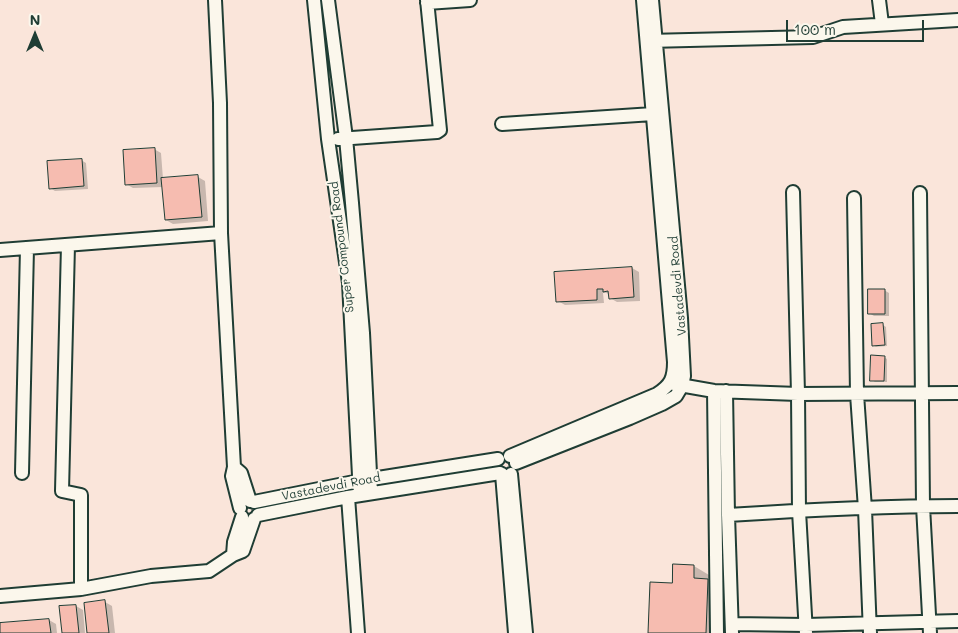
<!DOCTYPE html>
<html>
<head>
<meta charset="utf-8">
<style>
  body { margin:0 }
  #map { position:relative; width:958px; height:633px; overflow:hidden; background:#fae5da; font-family:Mali,sans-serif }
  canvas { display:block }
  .north { position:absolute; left:10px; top:10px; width:50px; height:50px; -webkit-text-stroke:4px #fbf7ec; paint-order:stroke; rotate:0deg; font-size:14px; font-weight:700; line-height:20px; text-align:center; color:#1f3d34 }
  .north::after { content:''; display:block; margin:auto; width:18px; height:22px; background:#1f3d34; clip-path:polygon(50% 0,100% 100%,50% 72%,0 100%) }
  .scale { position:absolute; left:786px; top:20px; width:138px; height:22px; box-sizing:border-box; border:2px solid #1f3d34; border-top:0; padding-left:6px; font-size:15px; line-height:18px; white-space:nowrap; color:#1f3d34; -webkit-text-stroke:4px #fbf7ec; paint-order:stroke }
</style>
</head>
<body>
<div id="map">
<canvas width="958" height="633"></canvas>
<div class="north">N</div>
<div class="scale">100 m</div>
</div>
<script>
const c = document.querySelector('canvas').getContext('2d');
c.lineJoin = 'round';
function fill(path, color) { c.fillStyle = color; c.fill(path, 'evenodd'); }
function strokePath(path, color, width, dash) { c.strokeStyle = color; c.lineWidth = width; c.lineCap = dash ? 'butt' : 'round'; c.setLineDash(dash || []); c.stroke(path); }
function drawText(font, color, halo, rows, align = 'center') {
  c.font = font + ' Mali,sans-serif'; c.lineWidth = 4; c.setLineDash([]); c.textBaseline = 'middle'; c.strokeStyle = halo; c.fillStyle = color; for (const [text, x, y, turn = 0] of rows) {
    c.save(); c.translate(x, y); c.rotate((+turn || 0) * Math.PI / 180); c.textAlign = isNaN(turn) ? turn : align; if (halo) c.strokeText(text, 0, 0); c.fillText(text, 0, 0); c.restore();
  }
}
fill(new Path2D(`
  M154,149L161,153L163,179L198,177L205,181L208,221L173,224L166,220L163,187L133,188L126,184Z
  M81,160L86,163L88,189L55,191L50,188Z
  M632,268L639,272L640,301L617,302L610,298V294L606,293H603L604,303L565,305L558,301Z
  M884,290L889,293V316H874L869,313Z
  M883,325L886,327L887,346L876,347L873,345Z
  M884,357L887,359V382H875L872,380Z
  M694,566L709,575V581L723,589L721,633H649L673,584Z
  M105,602L112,606L115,633H89Z
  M76,606L83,610L85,633H63Z
  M49,620L56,624L57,633H0V625Z`), '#0003');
const building = new Path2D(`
  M155,148L157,183L125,185L123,150Z
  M82,159L84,186L49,189L47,161Z
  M198,175L202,217L165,220L161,178Z
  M632,267L634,297L609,299L608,291L603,292V289H597V300L556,302L554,272Z
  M868,289H885V314H868Z
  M883,323L885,345L872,346L871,324Z
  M871,355L885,356L884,381H870Z
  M673,564L694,565V578L708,579L706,633H648L650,582L672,583Z
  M105,600L109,633H87L84,603Z
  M76,605L79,633H62L59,606Z
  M49,619L51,633H0V623Z`);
fill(building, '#f6bcb0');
strokePath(building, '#1f3d34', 1);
const minor = new Path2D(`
  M215,0L220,103L221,233L234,467L232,476L240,508
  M314,0L328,139L349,283L360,495
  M328,0L346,138L352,203L363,333L371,493
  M879,0L882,24
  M427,3L470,0
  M648,41L813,37L843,27L958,20
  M502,124L653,114
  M338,139L437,132L440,130L427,0
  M793,192L798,394L799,511L806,633
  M920,193L923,506L930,633
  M854,198L857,394L865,509L870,633
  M68,245L62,491L81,495V589
  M0,250L221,233
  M674,384L714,391L798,394L958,393
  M714,391L717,633
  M726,391L728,515L732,633
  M510,456L657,394C671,385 674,378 674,362L643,0
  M516,463L630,418L662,404L676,396L682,386L684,376L681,318L652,0
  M234,467L241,473L250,501
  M22,473L27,248
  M502,474L515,633
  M511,474L526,633
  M348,497L358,633
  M254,502L359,481L498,459
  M258,515L348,497L500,473
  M728,515C805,510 881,506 958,506
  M233,555L234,542L242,517
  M0,596L81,589L151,576L209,571L233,555L243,551L254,519
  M732,624L806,625L958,621`);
strokePath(minor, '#1f3d34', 16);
strokePath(minor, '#fbf7ec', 12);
drawText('12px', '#1f3d34', '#fbf7ec', [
  ["Super Compound Road",342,247,-97],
  ["Vastadevdi Road",678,286,-95],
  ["Vastadevdi Road",331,487,-11]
]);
</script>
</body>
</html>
